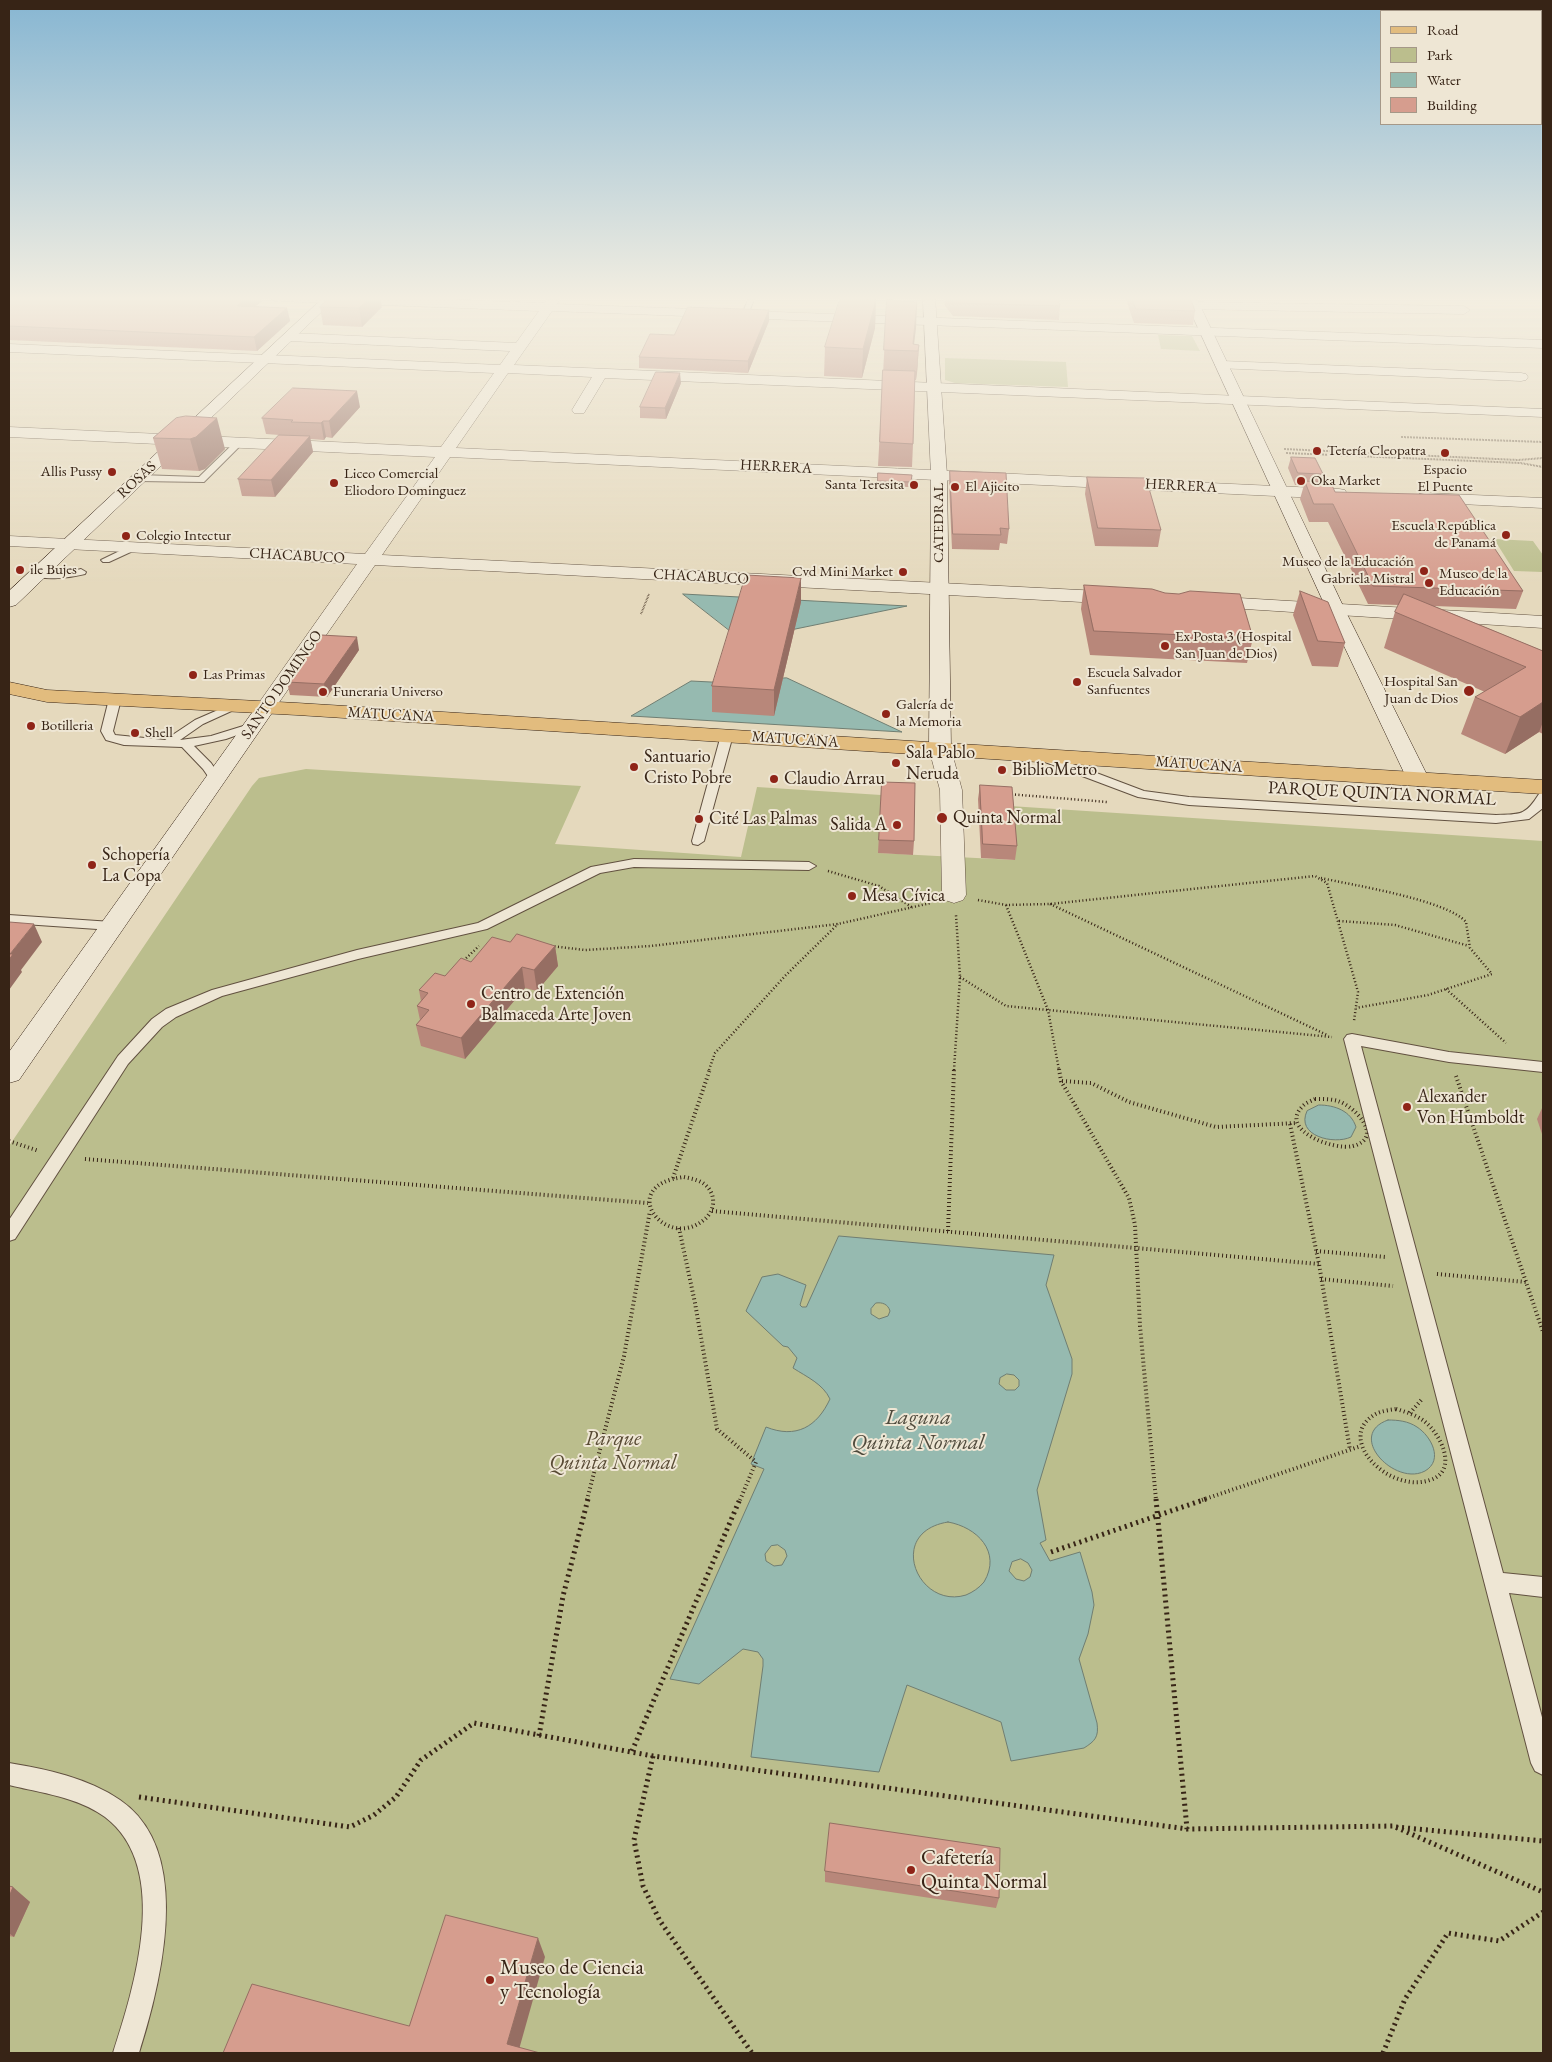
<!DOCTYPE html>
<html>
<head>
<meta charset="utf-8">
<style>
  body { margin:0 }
  #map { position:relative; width:1552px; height:2062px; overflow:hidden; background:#e5d9bd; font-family:"EB Garamond",serif }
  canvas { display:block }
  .frame { position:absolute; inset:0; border:10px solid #372416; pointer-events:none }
  .legend { position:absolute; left:1380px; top:10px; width:162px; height:115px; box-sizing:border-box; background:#eee6d4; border:1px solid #a59888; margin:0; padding:6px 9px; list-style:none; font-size:15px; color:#372416 }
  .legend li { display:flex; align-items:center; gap:10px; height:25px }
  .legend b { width:25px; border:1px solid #a59888 }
</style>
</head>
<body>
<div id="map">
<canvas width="1552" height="2062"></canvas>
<div class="frame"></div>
<ul class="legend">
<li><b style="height:6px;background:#e2bc7e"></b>Road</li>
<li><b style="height:14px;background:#bbbe8d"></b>Park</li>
<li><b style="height:14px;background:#96bab0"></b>Water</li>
<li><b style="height:14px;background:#d69d8e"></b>Building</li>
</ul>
</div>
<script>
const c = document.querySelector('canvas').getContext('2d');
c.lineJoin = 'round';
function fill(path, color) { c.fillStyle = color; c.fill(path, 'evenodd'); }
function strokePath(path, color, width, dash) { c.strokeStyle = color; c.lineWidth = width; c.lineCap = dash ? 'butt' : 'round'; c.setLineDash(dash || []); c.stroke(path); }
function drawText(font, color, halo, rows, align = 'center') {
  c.font = font + ' "EB Garamond",serif'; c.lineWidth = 4; c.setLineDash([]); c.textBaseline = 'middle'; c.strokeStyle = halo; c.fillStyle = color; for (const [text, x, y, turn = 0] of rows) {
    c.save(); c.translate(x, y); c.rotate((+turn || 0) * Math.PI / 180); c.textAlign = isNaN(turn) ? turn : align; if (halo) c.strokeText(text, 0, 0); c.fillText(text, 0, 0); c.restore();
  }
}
fill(new Path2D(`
  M1158,335L1192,336L1200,351L1161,349Z
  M945,358L1066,362L1068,387L955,383L945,380Z
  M1494,539L1533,541L1543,555V572L1514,571Z
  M306,769L581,786L555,844L741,857L757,787L881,795L879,853L1015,860L1010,806L1543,841V2053H9V1146L252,786L259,778Z`), '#bbbe8d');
const water = new Path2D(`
  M683,594L907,606L776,633L729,630Z
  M787,678L902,732L631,716L691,681L711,682Z
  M1319,1105C1335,1105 1351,1111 1356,1127L1351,1137C1334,1145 1295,1136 1307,1111Z
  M839,1236L1054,1255L1046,1285L1072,1359V1374L1037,1490L1046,1540L1040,1543L1050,1561L1080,1552L1092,1592L1094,1605L1088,1634L1079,1659L1097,1723C1099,1737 1095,1741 1084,1748L1011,1761L1001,1722L907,1685L879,1772L751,1757L763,1666V1659L758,1652L743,1649L699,1684L670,1679L764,1469L751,1464L766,1427C796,1439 817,1427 830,1399C823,1384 807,1377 793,1368L797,1358L788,1347L783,1346L746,1311L762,1277L778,1274L806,1285L800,1305L802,1307H806ZM876,1303C882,1302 888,1304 890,1311L888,1316L879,1319L871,1314V1309ZM1007,1374L1014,1375L1019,1380V1386L1015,1390H1006L999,1384L1000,1378ZM948,1522C977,1527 1002,1552 984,1582C979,1588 973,1592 966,1595C918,1610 885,1532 948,1522ZM778,1545L785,1550L787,1556L782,1565L774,1566L766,1561L765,1554L771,1546ZM1021,1559L1028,1563L1032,1570L1030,1577L1024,1581L1016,1579L1009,1571L1012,1562Z
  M1388,1420C1398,1420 1408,1421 1417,1427C1431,1436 1444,1460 1425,1471C1395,1487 1345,1435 1388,1420Z`);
fill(water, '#96bab0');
strokePath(water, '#707e72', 1);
const lane = new Path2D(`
  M749,297H755L747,317H741Z
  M237,440L244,442L204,482L139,481L135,478L139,475L199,477Z
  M132,545L137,548L135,550L109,562H103L101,560Z
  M81,569L86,572L85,574C73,577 42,582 33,574L38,571L69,572Z
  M115,696L121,699L113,731L115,735L165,740L195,720L234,703L238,704L240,706L238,708L203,724L180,740L211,736L253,723L259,726L257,728L226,739L194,746L211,763L222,779L216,783L212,782L203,769L182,747L124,745L106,740L101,731L109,699Z
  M727,731L733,735L704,841L698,845L693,844L692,841L721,735Z
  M1041,752L1144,791L1189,797L1496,815C1521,814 1525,816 1539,794L1543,793V808L1529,819L1496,823L1189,805L1138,797L1037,759L1035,756Z
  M634,859L809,862L816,866L809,870L634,867L600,873L487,929L358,959L222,996L176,1017L162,1027L128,1064L15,1239L9,1241V1220L118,1056L152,1019L166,1009L212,990L357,950L478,923L591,867Z
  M9,915L112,922L117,923L119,926L117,929L112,930L9,923Z
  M1352,1034L1449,1052L1543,1062V1072L1449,1062L1361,1046L1503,1573L1543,1577V1597L1509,1593L1543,1721V1775L1535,1771L1531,1763L1344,1039L1347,1035Z
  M9,1763C46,1769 88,1778 120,1800C195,1851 161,1983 139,2053H113C134,1988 172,1868 105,1817C78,1797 41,1793 9,1785Z`);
const street = new Path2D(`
  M269,297H376L544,303L549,297H561L557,304L1543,340V348L552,311L514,365L1543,409V417L605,378L584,413H574L572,410L592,377L508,373L456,448L1339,489L1345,490L1347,494L1345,498L1339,499L450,457L382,555L1120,592L1127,594L1129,598L1127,602L1120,604L375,565L273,711L266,713L259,711L256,707L357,564L9,546V536L365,554L435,457L9,437V427L441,447L494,373L9,352V344L500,365L510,351L289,341L282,337L289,333L516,343L539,311L275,301Z
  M1194,302L1464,306L1470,310L1464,314L1189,309L1188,306L1189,303Z
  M1222,361L1521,373L1526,374L1528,377L1526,380L1521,381L1217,368L1215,365Z
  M1425,493L1543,498V508L1419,502L1417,498L1419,494Z
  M1205,596L1543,616V628L1198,606L1196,602L1198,598Z
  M940,742L948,744L951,749L962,790L966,895L963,900L954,903L945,900L942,895L940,790L929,749L932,744Z`);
const secondary = new Path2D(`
  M324,297H337L16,605L9,607V591Z
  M923,297H935L947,475L951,749L948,754L940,756L932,754L929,749L931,475Z
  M1184,297H1196L1345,610L1429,779L1426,784L1418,786L1410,784L1407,779L1327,610Z
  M266,701L273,703L276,707L19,1080L9,1083V1052L259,703Z`);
const primary = new Path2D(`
  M9,682L47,690L297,703L1543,780V794L297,715L47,702L9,694Z`);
strokePath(lane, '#625140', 2);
strokePath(street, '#625140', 1);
strokePath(secondary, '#372416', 1);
strokePath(primary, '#372416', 1);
strokePath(new Path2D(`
  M1401,437L1543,442
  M1284,449L1518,460L1543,458
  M1286,453L1520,463L1543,467
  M641,614L649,594`), '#372416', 2, [0.5, 1]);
strokePath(new Path2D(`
  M1008,794L1107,802
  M828,871L879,886L913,908
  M1321,878C1352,885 1447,900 1466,922L1470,948L1492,974L1428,995L1356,1008
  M978,900L1006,905L1050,904L1315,876L1327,883L1358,992L1354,1021
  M1050,904L1327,1035
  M1006,905L1048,1010L1059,1070
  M1339,921L1395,925L1469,946
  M551,946L585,950L651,946L838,924L931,903
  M461,963L479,946
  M960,977L1006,1006L1332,1037
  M1446,989L1506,1043
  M709,1070L715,1053L785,976L838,924
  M954,1070L960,977L956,915`), '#372416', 2.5, [1, 2.5]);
strokePath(new Path2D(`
  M1059,1069L1061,1081L1129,1198L1135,1225L1140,1326L1156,1500
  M1456,1076L1543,1332
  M1062,1081L1091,1083L1129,1102L1216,1127L1297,1123
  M1315,1099C1323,1099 1331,1099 1338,1101C1356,1107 1384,1138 1353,1146C1334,1151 1279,1130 1302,1107C1305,1103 1311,1101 1315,1099Z
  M1290,1124L1319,1264L1350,1450
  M9,1141L39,1151
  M85,1159L648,1203
  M684,1177C689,1178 694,1179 699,1181C715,1188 718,1207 705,1219C666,1253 614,1185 684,1177Z
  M673,1178L710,1069
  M712,1211L1319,1264
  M679,1228L695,1303L717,1429L756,1462L740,1500
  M948,1231L954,1069
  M1316,1251L1386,1257
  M1437,1274L1526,1282
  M1321,1279L1393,1286
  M1396,1409C1406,1412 1416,1415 1424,1421C1441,1434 1459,1471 1430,1480C1389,1494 1335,1439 1374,1415C1380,1411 1389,1410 1396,1409Z
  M1410,1413L1423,1398
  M587,1500L624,1356L650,1211
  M1202,1500L1361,1446`), '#372416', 4, [1, 3]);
strokePath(new Path2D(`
  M1156,1499L1187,1829
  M1051,1552L1206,1499
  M539,1736L563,1596L588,1499
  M632,1751L740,1499
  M653,1756L634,1840L643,1886L660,1921L752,2053
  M139,1797L350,1827L374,1815L396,1797L421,1760L474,1723L653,1756L1187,1829L1393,1826L1543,1892
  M1396,1827L1543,1841
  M1383,2053L1405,1999L1448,1933L1499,1941L1543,1912`), '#372416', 5, [2, 4]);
fill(lane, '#eee6d4');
fill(street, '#eee6d4');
fill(secondary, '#eee6d4');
fill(primary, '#e2bc7e');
fill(new Path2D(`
  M9,297H261L262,301L255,306L287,308L290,321L257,351L9,340Z
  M944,297H1058L1060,306L1059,320L953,316L945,306Z
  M1125,297H1190L1195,311L1193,325L1134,323Z
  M1404,297H1435L1434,299Z
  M876,300L875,328L862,378L824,376L825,347Z
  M887,300L917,302L914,344L919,345L917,373L916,380H915L913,444L912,467L878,466Z
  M320,307H382L362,327L323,325Z
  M769,310V321L748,373L639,368V357L674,335Z
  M681,383L666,419L640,418V407Z
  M360,407L332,438L326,437L324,440L310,439L313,452L275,497L242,496L238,479L279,435L266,434L262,418Z
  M176,418L225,449L205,469L199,471L162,469L153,438Z
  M1291,457L1323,474L1321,482L1335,492L1523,591L1516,609L1434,606L1543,651V734L1539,732L1505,754L1461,734L1475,697L1485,692L1384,648L1395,612L1399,605L1368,604L1328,522H1309L1300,499L1304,485H1295L1288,468Z
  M950,471L1009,529L1007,544L1000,543L999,550L952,549L949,485Z
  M878,473L912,475L911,487H877Z
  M1087,477L1161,530L1158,547L1095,546L1085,494Z
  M1084,585L1253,638L1247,663L1090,655L1081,609Z
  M1300,591L1345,643L1338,667L1312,666L1293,615Z
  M801,602L774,716L712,712V686Z
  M359,650L327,697L290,695L287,682Z
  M882,782L914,841L913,855L878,853Z
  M980,785L1017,846L1015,860L981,858L978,799Z
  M510,942L555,946L558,966L537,991L525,988L465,1059L421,1046L416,1025L420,1020L417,1006L421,1001L419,990L471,962Z
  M1543,1106V1137L1537,1119Z
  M825,1871L999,1898L996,1908L825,1882Z
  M9,1886L30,1902L14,1937L9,1936Z`), '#b8877a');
fill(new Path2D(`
  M247,297H261L262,301L240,319L237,306Z
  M371,297H380L382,307L362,327L359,308Z
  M876,300L875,328L862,378L863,349Z
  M917,302L916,329L913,351H912Z
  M287,308L290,321L257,351L254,337Z
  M769,310V321L748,373V361Z
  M919,345L917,373L916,380L918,351Z
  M680,373L681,383L666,419L665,408Z
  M357,391L360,407L332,438L329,421Z
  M217,418L225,449L205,469L199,471L190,439Z
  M323,421L326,437L324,440L321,423Z
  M310,436L313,452L275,497L271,480Z
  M801,578V602L774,716V690Z
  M357,637L359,650L327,697L324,684Z
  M1543,702V722L1539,732L1505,754L1520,717Z
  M34,924L42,942L21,970L22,972L9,990V960L10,954Z
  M555,946L558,966L537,991L534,970Z
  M522,967L525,988L465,1059L461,1038Z
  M13,1887L30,1902L14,1937L9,1933V1897Z
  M538,1938L545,1957L518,2053L507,2044Z`), '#966e63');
const building = new Path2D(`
  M9,297H247L237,306L287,308L254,337L9,326Z
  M330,297H371L359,308L320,307Z
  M949,297H1058L1060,306L954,303Z
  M1132,297H1190L1195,311L1136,309Z
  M840,299L876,300L863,349L825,347Z
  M887,300L917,302L913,344L919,345L918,351L884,350Z
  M688,307L769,310L748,361L639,357L650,334L674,335Z
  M883,370L915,371L913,444L880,442Z
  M656,372L680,373L665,408L640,407Z
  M293,388L357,391L329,421H323L321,423L291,422L293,420L262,418Z
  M186,416L217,418L196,437L190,439L153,438L176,418Z
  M279,435L310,436L271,480L238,479Z
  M1291,457L1315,458L1323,474L1298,473Z
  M950,471L1006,473L1009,529L1000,528L1001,535L953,534Z
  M878,473L912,475L911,482L878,481Z
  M1087,477L1146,478L1161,530L1098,528Z
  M1305,481L1331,483L1335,492L1459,495L1523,591L1373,586L1333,504H1314Z
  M746,575L801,578L774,690L712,686Z
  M1084,585L1152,589L1165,593L1179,594L1190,591L1240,594L1253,638L1094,631Z
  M1300,591L1328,602L1345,643L1318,641Z
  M1404,594L1543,651V702L1520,717L1475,697L1526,667L1395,612Z
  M321,635L357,637L324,684L287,682Z
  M882,782L915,783L914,841L879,840Z
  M980,785L1012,787L1017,846L983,844Z
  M9,922L34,924L10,954H13L9,960Z
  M517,934L555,946L534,970L522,967L461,1038L416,1025L429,1010L417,1006L428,993L419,990L435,973L445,976L461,958L471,962L492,937L510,942Z
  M830,1823L1000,1848L999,1898L825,1871Z
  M9,1886L13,1887L9,1897Z
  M446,1915L538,1938L507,2044L540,2053H223L252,1984L409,2026Z`);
fill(building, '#d69d8e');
strokePath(building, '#966e63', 1);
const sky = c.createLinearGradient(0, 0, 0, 586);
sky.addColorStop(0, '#87b6d2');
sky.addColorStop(0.51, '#f3eee1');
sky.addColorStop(1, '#f3eee100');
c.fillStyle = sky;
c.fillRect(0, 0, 1552, 586);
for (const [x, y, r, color] of [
  [1317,451,5,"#8f2418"],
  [1445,453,5,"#8f2418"],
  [112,472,5,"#8f2418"],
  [1301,481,5,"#8f2418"],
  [334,483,5,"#8f2418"],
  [914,485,5,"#8f2418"],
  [955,487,5,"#8f2418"],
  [1506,535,5,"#8f2418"],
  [126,536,5,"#8f2418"],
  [20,570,5,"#8f2418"],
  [1424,571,5,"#8f2418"],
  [903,572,5,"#8f2418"],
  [1429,583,5,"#8f2418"],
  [1165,646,5,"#8f2418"],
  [193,675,5,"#8f2418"],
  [1077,682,5,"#8f2418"],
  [1469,691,6,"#8f2418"],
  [323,692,5,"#8f2418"],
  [886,714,5,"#8f2418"],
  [31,726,5,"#8f2418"],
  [135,733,5,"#8f2418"],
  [896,763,5,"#8f2418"],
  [634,767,5,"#8f2418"],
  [1002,770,5,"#8f2418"],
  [774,779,5,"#8f2418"],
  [942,818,6,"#8f2418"],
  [699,819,5,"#8f2418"],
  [897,825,5,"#8f2418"],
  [92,865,5,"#8f2418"],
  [852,896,5,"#8f2418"],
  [471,1004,5,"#8f2418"],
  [1407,1107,5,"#8f2418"],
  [911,1870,5,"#8f2418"],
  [490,1980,5,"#8f2418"]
]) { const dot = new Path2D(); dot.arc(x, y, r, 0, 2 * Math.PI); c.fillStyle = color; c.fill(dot); strokePath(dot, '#eee6d4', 2); }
drawText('15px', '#372416', '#eee6d4', [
  ["Tetería Cleopatra",1327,451],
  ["Espacio",1445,470,"center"],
  ["El Puente",1445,487,"center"],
  ["Allis Pussy",102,472,"right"],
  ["Liceo Comercial",344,474],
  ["Eliodoro Dominguez",344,491],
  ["Oka Market",1311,481],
  ["Santa Teresita",904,485,"right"],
  ["El Ajicito",965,487],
  ["Escuela República",1496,526,"right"],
  ["de Panamá",1496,543,"right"],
  ["Colegio Intectur",136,536],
  ["Museo de la Educación",1414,562,"right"],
  ["Gabriela Mistral",1414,579,"right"],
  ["ile Bujes",30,570],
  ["Cvd Mini Market",893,572,"right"],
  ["Museo de la",1439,574],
  ["Educación",1439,591],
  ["Ex Posta 3 (Hospital",1175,637],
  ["San Juan de Dios)",1175,654],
  ["Escuela Salvador",1087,673],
  ["Sanfuentes",1087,690],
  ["Las Primas",203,675],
  ["Hospital San",1458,682,"right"],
  ["Juan de Dios",1458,699,"right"],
  ["Funeraria Universo",333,692],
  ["Galería de",896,705],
  ["la Memoria",896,722],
  ["Botilleria",41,726],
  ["Shell",145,733]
], 'left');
drawText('15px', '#372416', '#eee6d4', [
  ["HERRERA",776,467,3],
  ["ROSAS",137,480,-43],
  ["HERRERA",1181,486,3],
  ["CATEDRAL",939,523,-90],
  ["CHACABUCO",297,556,3],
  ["CHACABUCO",701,577,3],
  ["SANTO DOMINGO",282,685,-55],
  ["MATUCANA",391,715,3],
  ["MATUCANA",795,740,4],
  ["MATUCANA",1199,765,4]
]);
drawText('18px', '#372416', '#eee6d4', [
  ["Sala Pablo",906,753],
  ["Neruda",906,774],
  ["Santuario",644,757],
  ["Cristo Pobre",644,778],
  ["BiblioMetro",1012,770],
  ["Claudio Arrau",784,779],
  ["Quinta Normal",953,818],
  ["Cité Las Palmas",709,819],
  ["Salida A",887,825,"right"],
  ["Schopería",102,855],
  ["La Copa",102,876],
  ["Mesa Cívica",862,896],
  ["Centro de Extención",481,994],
  ["Balmaceda Arte Joven",481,1015],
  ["Alexander",1417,1097],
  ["Von Humboldt",1417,1118]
], 'left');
drawText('18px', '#372416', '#eee6d4', [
  ["PARQUE QUINTA NORMAL",1382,794,3]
]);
drawText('italic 21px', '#584a34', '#eee6d4', [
  ["Parque",613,1439],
  ["Quinta Normal",613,1463]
]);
drawText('21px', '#372416', '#eee6d4', [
  ["Cafetería",921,1858],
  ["Quinta Normal",921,1882],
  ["Museo de Ciencia",500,1968],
  ["y Tecnología",500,1992]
], 'left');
drawText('italic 22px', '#4f4a3c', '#eee6d4', [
  ["Laguna",918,1418],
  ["Quinta Normal",918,1443]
]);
</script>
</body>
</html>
